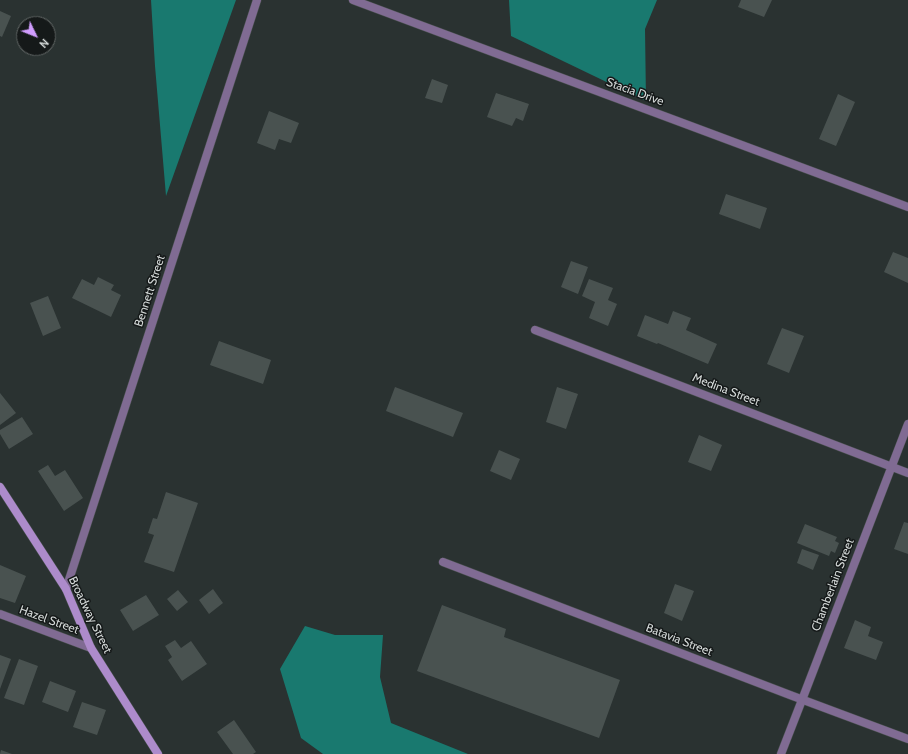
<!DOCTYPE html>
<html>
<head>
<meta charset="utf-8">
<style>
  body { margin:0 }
  #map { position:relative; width:908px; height:754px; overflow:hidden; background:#2a3231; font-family:Cabin,sans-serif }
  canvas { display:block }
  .north { position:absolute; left:16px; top:16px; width:40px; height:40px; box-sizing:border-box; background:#151919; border:1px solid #616665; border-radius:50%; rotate:133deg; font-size:11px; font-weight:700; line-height:16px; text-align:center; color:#d4d9d8 }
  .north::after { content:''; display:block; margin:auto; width:14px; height:18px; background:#d19dfe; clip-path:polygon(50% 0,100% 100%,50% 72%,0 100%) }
</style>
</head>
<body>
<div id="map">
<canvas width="908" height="754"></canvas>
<div class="north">N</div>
</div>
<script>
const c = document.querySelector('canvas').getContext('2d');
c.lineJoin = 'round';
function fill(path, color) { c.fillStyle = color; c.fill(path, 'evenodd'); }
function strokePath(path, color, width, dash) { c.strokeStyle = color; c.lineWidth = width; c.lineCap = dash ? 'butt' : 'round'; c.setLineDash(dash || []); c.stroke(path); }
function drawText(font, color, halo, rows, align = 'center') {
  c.font = font + ' Cabin,sans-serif'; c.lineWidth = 3; c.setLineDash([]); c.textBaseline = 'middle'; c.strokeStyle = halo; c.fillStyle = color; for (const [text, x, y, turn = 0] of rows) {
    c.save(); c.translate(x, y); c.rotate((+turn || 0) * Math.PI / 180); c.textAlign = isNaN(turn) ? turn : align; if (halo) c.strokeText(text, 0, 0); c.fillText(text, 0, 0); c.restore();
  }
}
fill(new Path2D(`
  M151,0H236L166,196L155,66Z
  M509,0H657L645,29L646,101L511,36Z
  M305,626L335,635H383L380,677L391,723L468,754H323L301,738L280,669Z`), '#19796f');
fill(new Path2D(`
  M741,0H772L764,17L738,7Z
  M0,11L11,16L2,37L0,36Z
  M432,79L448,85L442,103L425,98Z
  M496,93L529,104L523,121L516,118L512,126L487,117Z
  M838,94L855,102L836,146L819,139Z
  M269,111L299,123L291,143L279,139L275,150L257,143Z
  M726,194L767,208L760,229L719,214Z
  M893,252L908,258V283L884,272Z
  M571,261L588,267L578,294L561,287Z
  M98,277L114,285L111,290L121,295L111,317L72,298L82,279L94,285Z
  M589,279L613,288L608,300L617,304L608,326L589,318L595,302L582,296Z
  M48,296L61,328L43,336L30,303Z
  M673,311L691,318L686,330L717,344L708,364L658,343L657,344L637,336L645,315L668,324Z
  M782,328L804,336L789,373L767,364Z
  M219,341L271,360L263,384L210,365Z
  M395,387L463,413L453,437L386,411Z
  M557,387L578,394L566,429L546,422Z
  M0,393L16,413L0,425Z
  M22,417L33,434L9,449L0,434V430Z
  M699,435L722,445L711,471L688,462Z
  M499,450L520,459L511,480L490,471Z
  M48,465L55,476L65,470L83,498L64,511L38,471Z
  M166,492L198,503L174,572L144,562L154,535L148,533L153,518L157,519Z
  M904,522L908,523V554L894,549Z
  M805,524L837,537L835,541L839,543L835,553L831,551L829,556L797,543Z
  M802,549L819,555L813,570L797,563Z
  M0,565L26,576L15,603L0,598Z
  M675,584L694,591L682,621L664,613Z
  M213,589L223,603L209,614L199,600Z
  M178,590L188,602L177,611L167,599Z
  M146,595L159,615L133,631L120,610Z
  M442,605L506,629L504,637L620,680L599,738L417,671Z
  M855,620L871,627L868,636L883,642L876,660L844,648Z
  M175,640L181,648L191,641L207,664L182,681L168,660L172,657L165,646Z
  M0,655L11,659L0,689Z
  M19,659L38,666L24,705L4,698Z
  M50,681L76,691L68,712L42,702Z
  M82,702L106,710L97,735L73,727Z
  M234,720L256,752L253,754H233L217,732Z
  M1,750L12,754H0Z`), '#495250');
const street = new Path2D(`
  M353,0L908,207
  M535,330L908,473
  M443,562L790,695L908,739
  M66,589L257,0
  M0,614L91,648
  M781,754L802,700L908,424`);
const secondary = new Path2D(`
  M0,487L66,589L91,648L158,754`);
strokePath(street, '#49504f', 9);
strokePath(secondary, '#49504f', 9);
strokePath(street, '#806b93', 8);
strokePath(secondary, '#ad8bcb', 8);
drawText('12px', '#d4d9d8', '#151919', [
  ["Stacia Drive",635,92,20],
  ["Bennett Street",150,291,-72],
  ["Medina Street",726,390,21],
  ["Chamberlain Street",833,585,-69],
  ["Broadway Street",90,615,64],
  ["Hazel Street",49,620,20],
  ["Batavia Street",679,640,21]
]);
</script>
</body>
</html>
